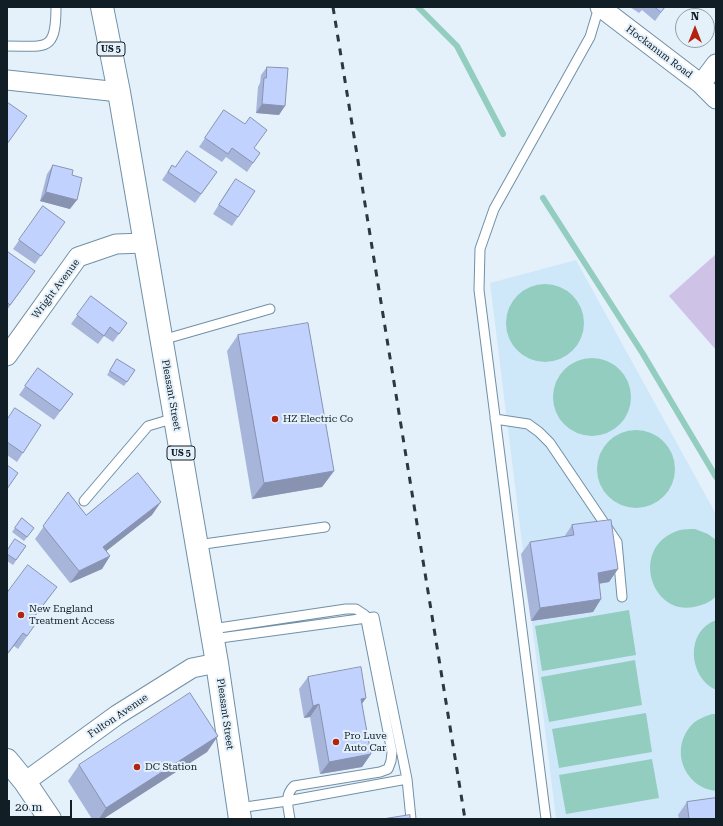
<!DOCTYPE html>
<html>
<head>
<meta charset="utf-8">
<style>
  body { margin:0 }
  #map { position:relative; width:723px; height:826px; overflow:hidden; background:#e4f1fb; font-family:"Roboto Serif",serif }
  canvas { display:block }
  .frame { position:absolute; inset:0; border:8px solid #111e26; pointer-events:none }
  .north { position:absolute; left:675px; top:8px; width:40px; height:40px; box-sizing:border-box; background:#e4f1fb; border:1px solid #909da6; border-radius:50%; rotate:0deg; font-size:11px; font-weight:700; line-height:16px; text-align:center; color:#111e26 }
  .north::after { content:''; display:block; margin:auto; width:14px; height:18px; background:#b22411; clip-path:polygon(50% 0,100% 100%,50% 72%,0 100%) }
  .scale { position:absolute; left:8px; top:800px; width:64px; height:18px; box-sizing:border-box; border:2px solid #111e26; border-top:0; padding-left:5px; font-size:12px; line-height:14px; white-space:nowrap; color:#111e26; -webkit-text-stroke:3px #e4f1fb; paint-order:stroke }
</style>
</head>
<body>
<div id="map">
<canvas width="723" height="826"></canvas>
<div class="frame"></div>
<div class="north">N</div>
<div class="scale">20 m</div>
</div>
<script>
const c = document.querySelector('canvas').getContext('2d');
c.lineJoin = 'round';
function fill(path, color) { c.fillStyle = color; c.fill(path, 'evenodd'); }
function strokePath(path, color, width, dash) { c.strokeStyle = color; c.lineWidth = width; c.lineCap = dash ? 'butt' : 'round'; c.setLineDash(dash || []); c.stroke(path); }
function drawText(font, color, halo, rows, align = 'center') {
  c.font = font + ' "Roboto Serif",serif'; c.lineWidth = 4; c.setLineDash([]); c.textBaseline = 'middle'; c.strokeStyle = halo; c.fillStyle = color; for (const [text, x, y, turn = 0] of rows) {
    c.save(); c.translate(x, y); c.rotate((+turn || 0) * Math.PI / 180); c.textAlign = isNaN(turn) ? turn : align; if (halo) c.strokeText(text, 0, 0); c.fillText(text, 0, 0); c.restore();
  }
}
fill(new Path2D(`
  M576,260L716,514V819H556L490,283Z`), '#cfe8f9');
fill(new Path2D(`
  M716,254V350L669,296Z`), '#cec3e6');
fill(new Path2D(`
  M506 323a39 39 0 1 1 78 0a39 39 0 1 1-78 0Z
  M553 397a39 39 0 1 1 78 0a39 39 0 1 1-78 0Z
  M597 469a39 39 0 1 1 78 0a39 39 0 1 1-78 0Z
  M695,529L708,534L716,540V596C710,603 702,605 694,607C650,616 629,545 680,530C684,529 690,529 695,529Z
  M629,610L636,655L542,671L535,626Z
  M716,620V690C688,677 685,631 716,620Z
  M635,660L642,705L549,722L541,677Z
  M646,713L652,752L559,768L552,729Z
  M712,714H716V791C686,788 670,753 689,728C695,720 703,717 712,714Z
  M652,759L659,798L566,814L559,775Z`), '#93cdbf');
strokePath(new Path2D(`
  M418,7L457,46L503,134
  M543,198L643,354L716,477`), '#93cdbf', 6);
const lane = new Path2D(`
  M7,46C46,46 56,53 56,7
  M162,340L270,309
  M495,419L528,424L539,432L550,443L617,542L622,597
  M84,501L148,426L175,418
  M197,545L325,527
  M212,629L346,609H356L365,615L392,752L391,761L388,769L380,772L294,786C284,796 288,806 290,819
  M213,639L374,617L407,779L287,801L239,808
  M407,779L411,819
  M546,819L479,290L480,249L494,209L590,37L599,7`);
const street = new Path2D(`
  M600,7L701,84L716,99
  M7,80L119,92
  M701,84L716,64
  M7,356L78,257L116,244L145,243
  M25,782L117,715L192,668L217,663`);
const secondary = new Path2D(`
  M7,760L25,782L50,819`);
const primary = new Path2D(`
  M102,7L119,92L217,663L240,819`);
strokePath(lane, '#7190a6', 11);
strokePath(street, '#7190a6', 21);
strokePath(secondary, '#7190a6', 24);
strokePath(primary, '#7190a6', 24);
strokePath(lane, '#fff', 9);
strokePath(street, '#fff', 19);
strokePath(secondary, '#fff', 22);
strokePath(primary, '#fff', 22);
strokePath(new Path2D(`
  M333,7L465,819`), '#2b3840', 3, [7, 7]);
fill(new Path2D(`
  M630,7H665L655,21L642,10L639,13Z
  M267,67L279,115L256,113L258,87L260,83L261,75Z
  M224,110L254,148L260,153L247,172L226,157L222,162L199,147Z
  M53,165L72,175L70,209L40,201L47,174Z
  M172,165L175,167L217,172L195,203L162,180Z
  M230,187L238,217L232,226L213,214Z
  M43,206L65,222L35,264L13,249Z
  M7,255L35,271L7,310Z
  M91,296L127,323L113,342L104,336L98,344L71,324Z
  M238,335L334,471L322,487L252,499L227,351Z
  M117,359L135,370L124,386L107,375Z
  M38,368L73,394L54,420L19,395Z
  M7,420L41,425L17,462L7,455Z
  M68,492L86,515H152L106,551L110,556L102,569L70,583L35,539Z
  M22,518L34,528L24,541L12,532Z
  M572,525L618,569L609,582L599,584L601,599L593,612L531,621L521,554L530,542L564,537Z
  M26,546L13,565L7,561V551Z
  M7,593L48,599L33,619L28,635L18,649L14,646Z
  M308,677L366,698L362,704L371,754L362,767L320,774L310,717L304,718L299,689Z
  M218,736L207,752L103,819H92L68,781L79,765Z
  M687,802L716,819H679L678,815Z`), '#a7b5da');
fill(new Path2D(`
  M262,104L285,106L279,115L256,113Z
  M46,192L77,200L70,209L40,201Z
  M334,471L322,487L252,499L264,483Z
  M161,502L152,515L95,560L103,547Z
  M110,556L102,569L70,583L79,571Z
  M618,569L609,582L589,585L598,573Z
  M57,587L24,631L33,618Z
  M601,599L593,612L531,621L540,608Z
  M23,633L14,646L7,655V654Z
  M366,698L357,710L361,699Z
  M319,704L310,717L304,718L313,706Z
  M218,736L207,752L103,819H99L106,808Z
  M371,754L362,767L320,774L329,762Z`), '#8893b2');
const building = new Path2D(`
  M655,7H665L661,12Z
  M267,67L288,68L285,106L262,104L264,78H266Z
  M7,102L27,116L7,144Z
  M224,110L245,124L250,117L267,130L254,148L260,153L253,163L232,148L228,154L205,138Z
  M187,151L217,172L201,194L168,172L172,165L175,167Z
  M53,165L73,170L72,175L82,178L77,200L46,192Z
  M236,179L255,191L238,217L219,205Z
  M43,206L65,222L41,256L19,240Z
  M8,252L35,271L10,305L7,302V255Z
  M91,296L127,323L119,334L110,327L104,336L77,315Z
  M308,323L334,471L264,483L238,335Z
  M117,359L135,370L127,382L110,371Z
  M38,368L73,394L60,411L25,386Z
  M15,408L41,425L23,453L7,442V420Z
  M7,465L18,473L7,489Z
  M138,473L161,502L103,547L110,556L79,571L43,526L68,492L86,515Z
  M22,518L34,528L27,537L15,528Z
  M611,520L618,569L598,573L601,599L540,608L530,542L574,535L572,525Z
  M15,539L26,546L16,560L7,554V551Z
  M28,565L57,587L33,618L37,622L27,636L23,633L7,654V593Z
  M361,667L366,698L361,699L371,754L329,762L319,704L313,706L308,677Z
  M190,693L218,736L106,808L79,765Z
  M716,798V819H689L687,802Z
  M410,815V819H383Z`);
fill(building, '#c2d2fe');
strokePath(building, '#8893b2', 1);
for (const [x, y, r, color] of [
  [275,419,4,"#b22411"],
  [21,615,4,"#b22411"],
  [336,742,4,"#b22411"],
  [137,767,4,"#b22411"]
]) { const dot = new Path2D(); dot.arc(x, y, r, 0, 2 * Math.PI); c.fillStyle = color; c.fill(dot); strokePath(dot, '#e4f1fb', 1.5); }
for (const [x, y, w] of [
  [111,49,28],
  [181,453,28]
]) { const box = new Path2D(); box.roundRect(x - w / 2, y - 7, w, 14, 3); c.fillStyle = '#e4f1fb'; c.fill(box); strokePath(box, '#111e26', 1); }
drawText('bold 9px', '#111e26', null, [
  ["US 5",111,49],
  ["US 5",181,453]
]);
drawText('10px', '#111e26', '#e4f1fb', [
  ["Hockanum Road",659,52,37],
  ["Wright Avenue",56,289,-53],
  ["Pleasant Street",171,395,80],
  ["Pleasant Street",225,714,82],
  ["Fulton Avenue",118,716,-34]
]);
drawText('10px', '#111e26', '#e4f1fb', [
  ["HZ Electric Co",283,419],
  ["New England",29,609],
  ["Treatment Access",29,621],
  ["Pro Luve",344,736],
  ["Auto Car",344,748],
  ["DC Station",145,767]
], 'left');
</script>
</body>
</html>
